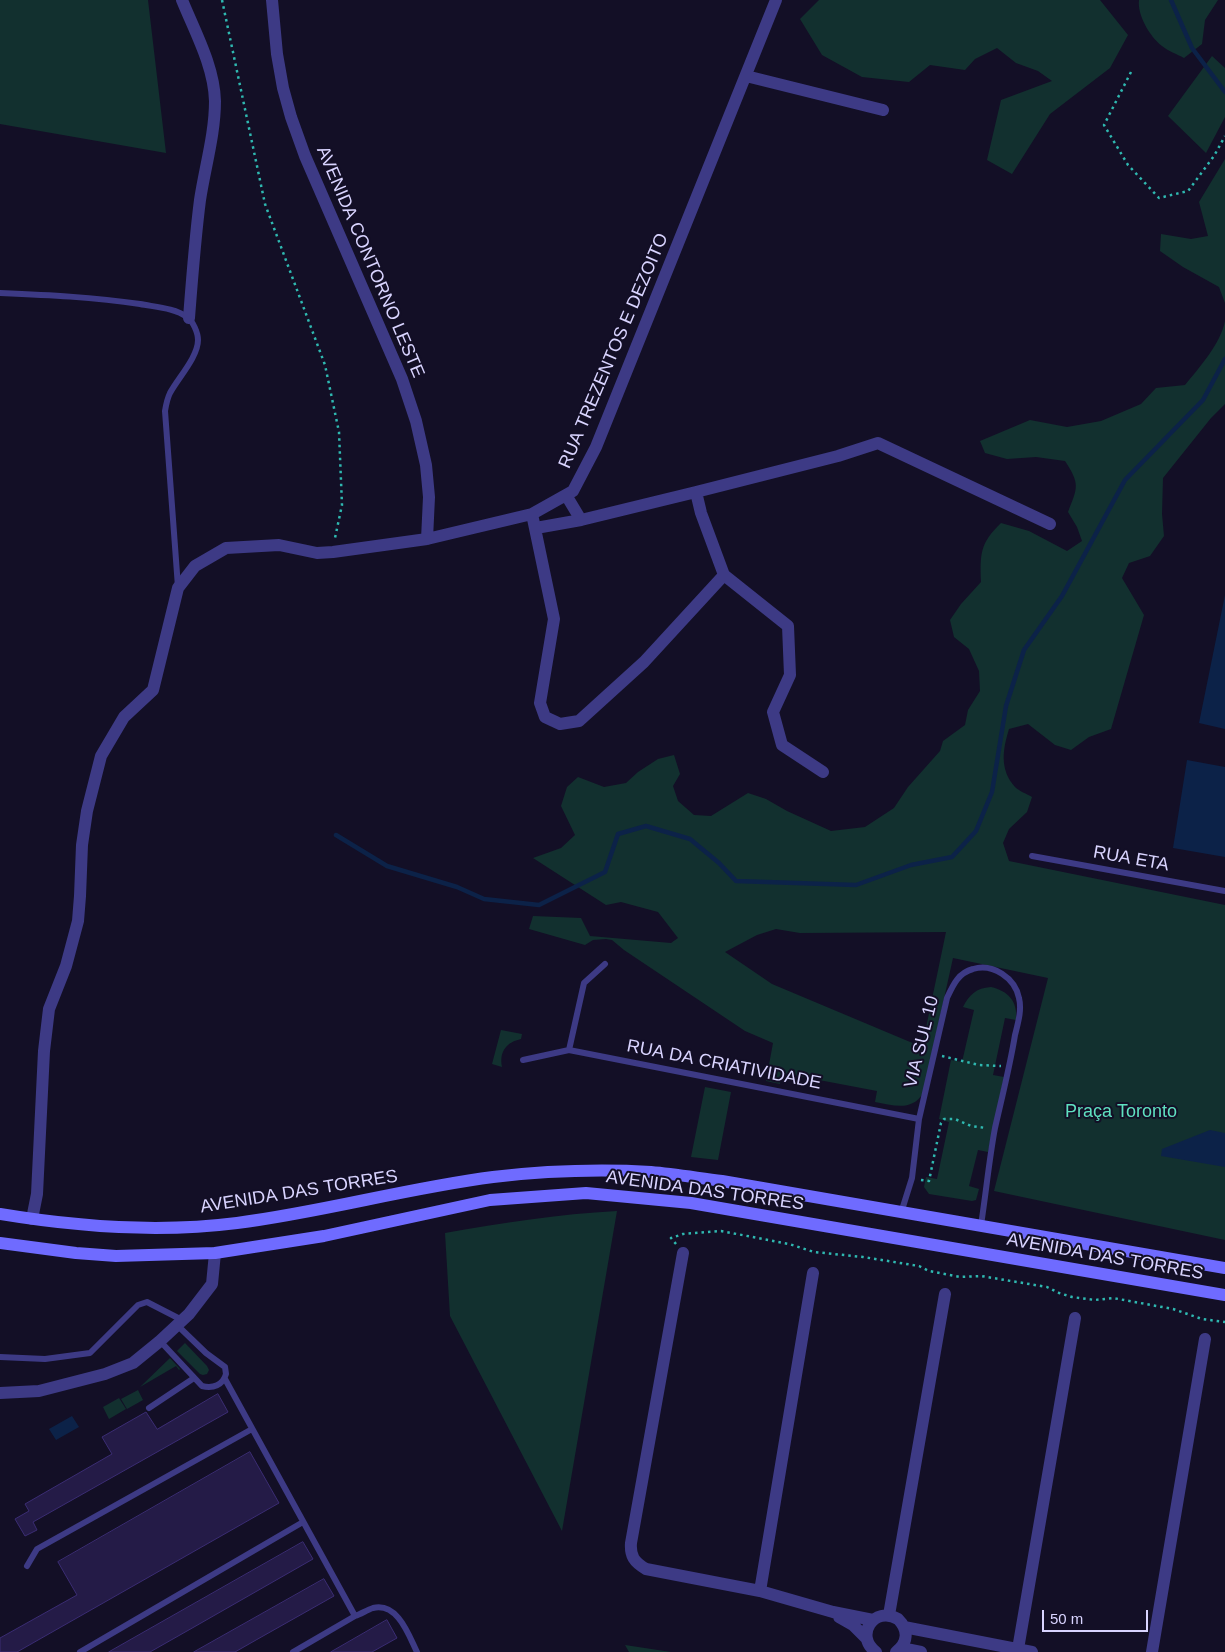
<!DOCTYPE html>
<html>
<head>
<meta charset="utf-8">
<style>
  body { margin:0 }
  #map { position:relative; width:1225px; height:1652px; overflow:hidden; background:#130f26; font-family:Arial,sans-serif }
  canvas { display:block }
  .scale { position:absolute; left:1042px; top:1610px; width:106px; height:22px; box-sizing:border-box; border:2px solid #d9d4ff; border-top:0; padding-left:6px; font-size:15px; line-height:18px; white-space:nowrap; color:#d9d4ff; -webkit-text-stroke:4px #130f26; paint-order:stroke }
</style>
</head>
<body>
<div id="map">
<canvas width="1225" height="1652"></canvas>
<div class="scale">50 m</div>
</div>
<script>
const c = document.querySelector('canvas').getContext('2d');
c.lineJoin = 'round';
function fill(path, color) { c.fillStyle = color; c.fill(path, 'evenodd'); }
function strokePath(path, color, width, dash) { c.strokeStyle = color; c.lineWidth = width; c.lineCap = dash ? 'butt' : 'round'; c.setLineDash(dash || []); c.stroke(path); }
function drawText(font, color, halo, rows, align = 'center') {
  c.font = font + ' Arial,sans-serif'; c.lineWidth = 4; c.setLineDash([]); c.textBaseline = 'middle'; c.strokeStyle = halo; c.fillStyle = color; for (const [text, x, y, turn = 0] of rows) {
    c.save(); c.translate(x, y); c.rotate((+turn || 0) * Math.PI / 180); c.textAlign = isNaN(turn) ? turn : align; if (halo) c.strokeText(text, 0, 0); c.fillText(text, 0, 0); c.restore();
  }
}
fill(new Path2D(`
  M0,0H148L166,153L0,124Z
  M819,0H1100L1128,35L1110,68L1050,114L1012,174L987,160L1001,100L1052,81L1038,71L1016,63L997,48L975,59L965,70L930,65L909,82L862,77L822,55L800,19Z
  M1139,0H1218L1205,20L1202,44L1184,58C1177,54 1168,51 1162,46C1150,37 1137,15 1139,0Z
  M1212,56L1225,68V117L1206,153L1168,116Z
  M1225,159V303L1219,287L1183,267L1160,251L1161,234L1191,239L1208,236L1199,202Z
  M1225,321V404L1211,418L1163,478L1162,514L1164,536L1150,556L1129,563L1122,578L1144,615L1111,729L1089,737L1071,750L1055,745L1028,724L1009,729C1003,749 999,769 1015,787C1019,791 1027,794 1032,797L1027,812L1009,829L1003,843L1009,861L1225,905V1240L994,1191L1048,978L953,958L923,1093C912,1112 893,1105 875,1102L877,1091L782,1073L780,1084L766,1081L773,1043L745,1031L624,950L612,940L606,939L593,940L585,945L529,929L533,916L581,918L590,936L671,943L678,938L658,912L621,902L606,905L533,858L561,848L575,835L561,806L567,787L578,777L604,787L626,783L638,772L658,759L674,755L680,774L673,786L678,801L694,815L711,816L748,793L766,799L787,811L831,831L865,827L894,808L908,787L940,751L943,741L965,725L968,710L980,691L979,671L969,649L954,637L950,620L961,604L981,582C980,554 980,543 1001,523L1029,531L1067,551L1082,541L1077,527L1068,512C1078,487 1080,484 1065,461L1036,457L1007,459L985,453L980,441L1030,420L1067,427L1101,421L1141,404L1156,388L1185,385C1199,368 1221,343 1225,321ZM776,929L800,933L946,932L922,1047L772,984L725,952L757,935Z
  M991,987C1008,991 1018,1001 1016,1020L1005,1018L993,1075L1004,1077L988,1152L978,1150L969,1186L979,1189L976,1200L972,1201L929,1194L924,1187L926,1177L937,1179L949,1122L939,1119L951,1060L962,1062L974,1010L963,1007C969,995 976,988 991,987Z
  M501,1030L522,1034L521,1039C507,1042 499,1051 502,1067L492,1064Z
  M705,1087L731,1092L718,1160L691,1157Z
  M617,1211L562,1531L450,1316L445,1233C502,1223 558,1214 617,1211Z
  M185,1343L207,1366L209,1370L207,1374L203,1375L200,1374L177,1351Z
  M170,1358L180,1369L179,1370L176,1366L140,1387Z
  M138,1390L143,1400L127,1409L121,1399Z
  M119,1398L126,1409L109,1419L103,1407Z
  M625,1645L671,1652H629Z`), '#12302f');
fill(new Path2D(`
  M1225,595V729L1199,723Z
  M1187,760L1225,767V857L1173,848Z
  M1210,1130L1225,1133V1167L1161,1156L1162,1149Z
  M72,1416L79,1427L56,1440L49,1429Z`), '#0c2248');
strokePath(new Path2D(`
  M1171,0L1192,48L1225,92
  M336,835L387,866L457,887L484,899L539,905L605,872L618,834L646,826L690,839L719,863L736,881L856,885L911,865L952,857L976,831L992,792L1006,706L1024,650L1062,596L1125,480L1203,400L1225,359`), '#0c2248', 4.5);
const building = new Path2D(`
  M218,1394L228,1412L33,1522L37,1530L25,1536L15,1519L29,1511L25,1504L112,1454L102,1437L146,1412L157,1429Z
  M250,1452L279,1503L17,1652H0V1638L77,1595L58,1562Z
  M303,1542L313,1559L194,1627L150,1652H109Z
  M324,1579L334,1596L256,1640L235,1652H194Z
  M387,1620L397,1638L372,1652H331Z`);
fill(building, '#241b47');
strokePath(building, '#3b2d73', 1);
strokePath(new Path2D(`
  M222,0L265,204L325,365L339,432L342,505L335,538
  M1131,72L1104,125L1128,165L1159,198L1188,191L1214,156L1225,136
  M942,1056L979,1065L1001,1066
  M921,1180L929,1181L941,1123L944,1119H955L971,1126L986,1128
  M676,1244L671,1238L683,1234L721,1231L789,1244L814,1252L863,1257L919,1266L929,1271L960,1277L981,1276L1047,1287L1059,1293L1072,1297L1095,1300L1113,1298L1173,1309L1202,1319L1225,1322`), '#2fb8b0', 2.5, [2.5, 4]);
strokePath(new Path2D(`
  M0,293C47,295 93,297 140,304C155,307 175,308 187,317C193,321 198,333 198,340C198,357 178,378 170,393C167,399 166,405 165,411L178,587
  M1032,856L1225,891
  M569,1050L584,983L605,964
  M523,1060L569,1050L919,1119
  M901,1213L912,1178L919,1119L947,998C953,985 958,973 973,969C993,963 1015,978 1019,998C1022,1010 1018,1023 1015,1035C1010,1066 1002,1097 995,1128C989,1160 986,1193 981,1225
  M160,1341L202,1386C213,1389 223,1385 226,1374L225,1367L206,1353L177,1325
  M0,1357L45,1359L90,1353L138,1305L147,1302L182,1320
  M225,1379L355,1616C361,1614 367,1610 373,1608C398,1602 409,1636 417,1652
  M149,1408L194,1378
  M27,1566L37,1549L252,1429
  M80,1652L303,1522
  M293,1652L355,1616`), '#3d3a85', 6);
strokePath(new Path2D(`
  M182,0C195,32 214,66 215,101C215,134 205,167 200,200C195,239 192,279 189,318
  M272,0L277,54L283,88L291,117L305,156L402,379L416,421L426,465L429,497L427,539
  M746,76L883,110
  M696,492L838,456L878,443L1050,524
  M566,495L581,520L696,492L701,513L724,575L788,626L790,675L773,712L782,745L823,772
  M532,514L554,619L540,703L545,717L560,724L579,721L644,662L724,575
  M536,528L581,520
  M32,1219L37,1194L44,1051L49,1009L66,966L78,921L80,896L82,845L87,811L101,756L124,717L153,690L178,588L195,566L226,548L279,545L317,553L333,552L427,539L532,514L573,491L596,447L776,0
  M683,1253L631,1543C630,1556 634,1562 646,1569L760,1591L833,1612L873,1620
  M0,1393L39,1391L105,1374L133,1363L160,1341L189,1314L212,1284L215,1253
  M760,1591L813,1273
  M889,1615L945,1294
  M839,1617L853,1625L867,1639
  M904,1627L1032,1652
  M901,1648L921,1652
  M1018,1649L1075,1318
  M876,1652C854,1636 874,1605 898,1619C909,1630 908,1643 896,1652
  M1152,1652L1205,1339`), '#3d3a85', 12);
strokePath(new Path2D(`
  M0,1214C78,1227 158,1233 237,1223C323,1212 407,1188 493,1177C545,1171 598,1169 651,1172C674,1174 698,1178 722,1181L1225,1268
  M0,1243L76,1253L116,1256L215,1253L324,1236L490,1200L586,1193L691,1203L1225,1295`), '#6f6bff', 12);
drawText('18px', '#d9d4ff', '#130f26', [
  ["AVENIDA CONTORNO LESTE",370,262,67],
  ["RUA TREZENTOS E DEZOITO",614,351,-67],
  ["RUA ETA",1131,859,10],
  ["VIA SUL 10",922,1042,-76],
  ["RUA DA CRIATIVIDADE",724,1065,11],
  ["AVENIDA DAS TORRES",705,1191,8],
  ["AVENIDA DAS TORRES",299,1192,-9],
  ["AVENIDA DAS TORRES",1105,1257,10]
]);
drawText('18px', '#5fe0c0', '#130f26', [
  ["Praça Toronto",1121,1112]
]);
</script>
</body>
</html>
